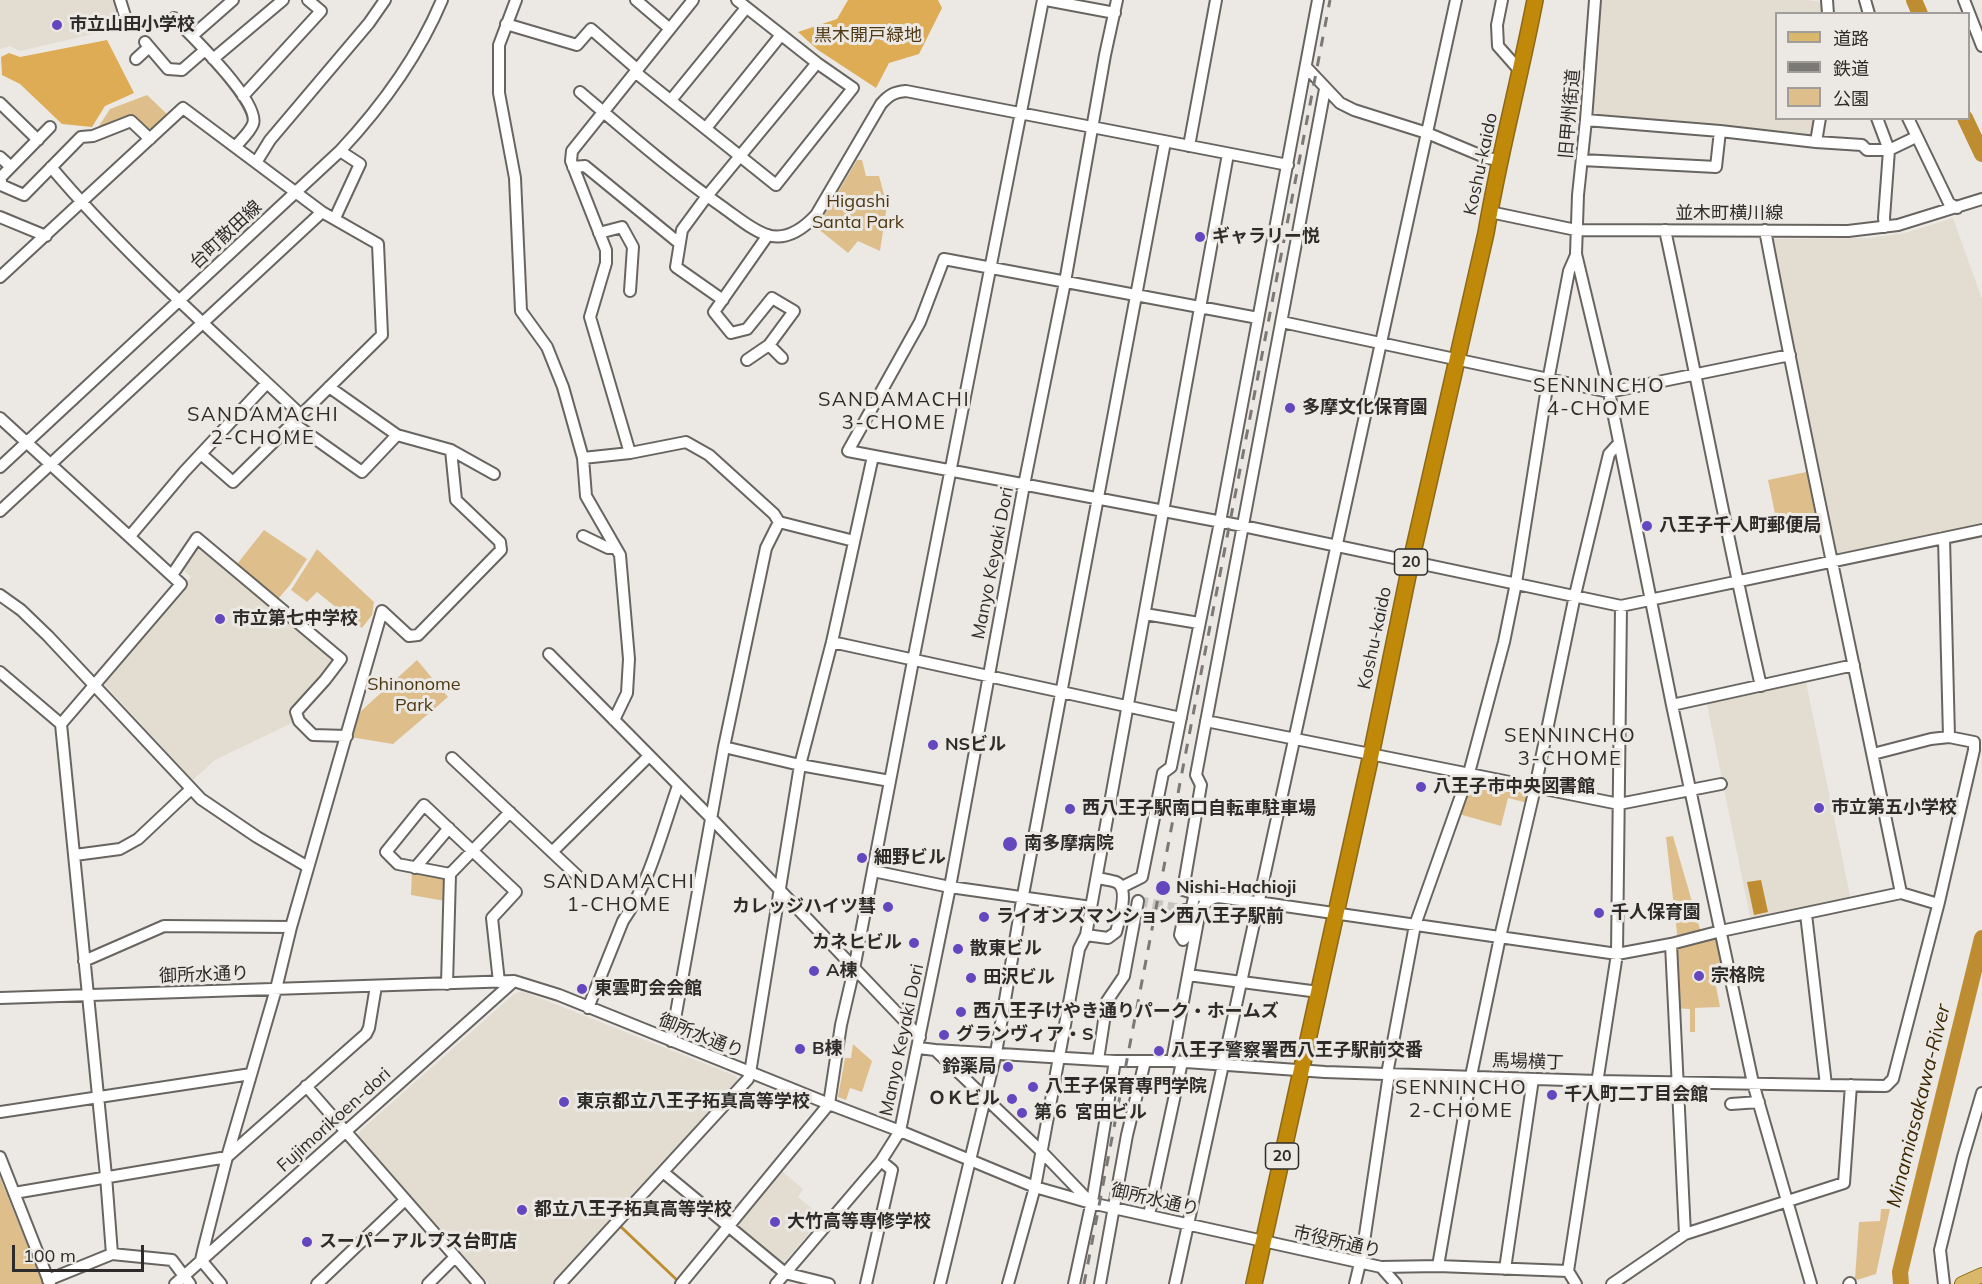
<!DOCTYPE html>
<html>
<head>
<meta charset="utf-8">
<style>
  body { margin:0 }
  #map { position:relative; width:1982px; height:1284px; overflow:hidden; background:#ece9e5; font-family:Mulish,"Noto Sans JP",sans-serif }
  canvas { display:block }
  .legend { position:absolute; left:1775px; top:12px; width:195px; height:108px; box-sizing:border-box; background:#ece9e5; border:2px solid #a09d9a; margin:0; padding:8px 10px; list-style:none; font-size:18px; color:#2d2c2a }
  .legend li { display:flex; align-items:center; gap:12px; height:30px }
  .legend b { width:30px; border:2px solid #a09d9a }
  .scale { position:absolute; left:12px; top:1245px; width:132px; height:27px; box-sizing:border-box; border:3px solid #2d2c2a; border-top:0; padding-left:8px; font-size:18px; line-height:21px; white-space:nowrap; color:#2d2c2a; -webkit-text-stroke:4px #ece9e5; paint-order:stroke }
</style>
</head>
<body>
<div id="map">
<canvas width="1982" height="1284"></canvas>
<ul class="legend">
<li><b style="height:8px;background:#d9b86b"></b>道路</li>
<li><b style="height:8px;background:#7b7976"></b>鉄道</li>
<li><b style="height:16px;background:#debf8c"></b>公園</li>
</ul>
<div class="scale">100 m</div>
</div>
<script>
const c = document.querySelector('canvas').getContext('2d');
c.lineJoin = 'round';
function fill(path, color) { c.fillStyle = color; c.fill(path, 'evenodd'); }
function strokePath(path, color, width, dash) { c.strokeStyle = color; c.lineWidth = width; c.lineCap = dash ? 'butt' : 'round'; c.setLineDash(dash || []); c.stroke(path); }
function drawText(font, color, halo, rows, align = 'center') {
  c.font = font + ' Mulish,"Noto Sans JP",sans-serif'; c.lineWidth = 6; c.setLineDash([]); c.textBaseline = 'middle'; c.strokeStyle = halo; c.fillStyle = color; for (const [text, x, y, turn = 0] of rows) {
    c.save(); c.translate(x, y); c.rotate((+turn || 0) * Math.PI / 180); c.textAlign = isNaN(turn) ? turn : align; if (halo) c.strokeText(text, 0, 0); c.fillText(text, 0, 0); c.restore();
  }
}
fill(new Path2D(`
  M0,0H116L122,19L106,31L20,51L10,46L0,49Z
  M1598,0H1806L1824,2V13L1776,14V118L1817,119L1814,137L1708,124L1592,115Z
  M1953,218L1982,299V530L1836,560L1770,239L1870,238L1905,233Z
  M197,544H201L334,662L294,722L215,760L193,780L105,685L104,680L191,577L181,568Z
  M1806,682L1851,900L1751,922L1706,700Z
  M522,991L736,1076L738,1080L553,1284H489L358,1137L359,1132L514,994Z
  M777,1167L803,1189L798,1197L822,1217L779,1269L728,1227Z`), '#e3dcd1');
fill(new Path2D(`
  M147,95L168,115L149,133L132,117L95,132L110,109Z
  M857,160H862L866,176H879L887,205L880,251L858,241L848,253L817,228Z
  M1811,471L1822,524L1779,533L1768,480Z
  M264,530L307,559L290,585L278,599L237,564Z
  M317,549L374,602L372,615L362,628L317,592L307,602L291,590Z
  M417,660L448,697L393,744L350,737L360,712Z
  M1472,777L1525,789L1530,795L1528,803L1508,798L1501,826L1459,814Z
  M1673,836L1702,936L1716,932L1726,978L1715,981L1720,1007L1695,1008V1032H1690V1009L1673,1008L1671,944L1678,942L1666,837Z
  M412,870L445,877V901L411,895Z
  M853,1044L872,1061L862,1092L850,1088L846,1100L838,1097L845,1058H851Z
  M0,1177L43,1284H0Z
  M1881,1209H1890L1876,1274L1857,1280L1855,1278L1859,1222L1880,1221Z`), '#debf8c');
fill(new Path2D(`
  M848,0H938L942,8L919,54L889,63L876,88L818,50L798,32L837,19Z
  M107,40L134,93L105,106L92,127L62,124L20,84L2,75L1,57L9,53L20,57Z`), '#deac54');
fill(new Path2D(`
  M1761,880L1768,912L1754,915L1747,882Z`), '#be8d31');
strokePath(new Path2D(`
  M619,1225L678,1281`), '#be8d31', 3);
strokePath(new Path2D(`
  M1914,0L1920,14
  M1965,118L1982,154
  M1901,1284L1900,1272L1982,938`), '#be8d31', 16);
strokePath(new Path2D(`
  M1138,901L1185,910`), '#c6c3c0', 10, [10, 5]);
const minor = new Path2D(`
  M120,0L126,19
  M516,0L499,45V93L515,178L521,311L547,347L563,387L583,458L586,496L620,555L629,659L627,693L614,720
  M636,0L670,29
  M1046,0L1115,13
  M1502,0L1497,25L1498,46L1521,72
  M1595,0L1586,120L1578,195L1576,254L1609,392L1672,705L1753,1083L1811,1284
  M1827,0L1828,14
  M1865,0L1869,14
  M1964,0L1982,46
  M174,18C190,34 261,103 253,124C250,132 241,140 236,146
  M506,24L577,45L591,29L638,70
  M192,36L233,0
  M145,42L168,69L182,70L205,50
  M136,59L149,47
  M213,59L283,0
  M1306,67L1340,103L1354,110L1427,133L1487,158L1500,160
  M635,72L776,185L853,88L817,63
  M580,92C627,132 674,173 724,208C738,218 752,230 767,235C787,241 804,228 816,215L881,104C889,95 894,92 906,91L1288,165
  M243,96L321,11L308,0
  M671,100L746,8
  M0,103L38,140
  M1877,118L1889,150L1884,218L1885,227
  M1908,118L1949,203L1957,208
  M1586,120L1720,131L1816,142L1820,118
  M50,127L1,177V185L24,195L81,137L93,136L131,121L150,139
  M706,128L781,35
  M1816,142L1862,145L1867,150H1889L1916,137
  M1189,146L1216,0
  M0,157L11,167
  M1582,160L1716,167L1720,131
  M257,161L270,140L369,23L385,0
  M51,167C127,257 216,334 301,415
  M573,167L585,166L679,243
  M1490,212L1576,230L1848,231L1898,225L1982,199
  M0,217L46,236
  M335,218L360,164L340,151
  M1665,230C1698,382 1726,535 1761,686
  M1765,230C1807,452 1856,672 1901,893
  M599,233L622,227L633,247L630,291
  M768,235L714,312L731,333L747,329L772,298L794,311L769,345L782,358
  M0,277L183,108L322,212L378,244L382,335L233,482L201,454
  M723,300L676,267L682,230L707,196L817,63L737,0
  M1258,318L944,259L920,322L848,451L1243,526L1621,606L1982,530
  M1282,322L1609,392L1790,355
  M747,360L769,345
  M0,418L181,584L61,724
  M293,423L362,472L397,435
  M451,450L494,474
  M630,453L590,317L606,263V250L571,161L572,151L693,0
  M583,458L630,453L686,442L709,455L774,514L779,522L854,541
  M0,467L340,151C382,106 418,57 442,0
  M0,511L322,212
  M130,536L184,472L267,383
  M583,536L608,548H614
  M172,575L197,538L341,659L325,680L296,712L299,721L313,735L347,736
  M0,595L21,610L48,636L201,799L257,837L308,867
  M1145,614L1199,623
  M832,642L1181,718
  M549,654L712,819L920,1037
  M0,672L61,724L106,1176L112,1254
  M1672,705L1854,665
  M1206,721L1619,804L1721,784
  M724,747L800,765L890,781
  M1873,754L1931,739L1949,737L1944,538
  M452,758L585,883
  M552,852L649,756
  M75,855L120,849L138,839L191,789
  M415,868L449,828
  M873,871L950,887L1091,907
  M450,874L398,864L386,852L424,805L516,892L492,918L499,982
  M1122,887L1142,877L1163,773L1171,767L1220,522L1318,0
  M1207,901L1200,895L1183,890L1201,785L1196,775L1325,89
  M1185,910L1180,935L1183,940L1185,938L1195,893
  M1806,914L1826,1085
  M1086,935L1108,938L1116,932C1119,920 1130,888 1116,882C1110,880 1103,879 1097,878
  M1671,944L1685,1234
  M84,961L164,926L291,927
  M1188,975L1319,992
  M447,984L450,874L510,812
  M0,998L514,981L559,995L829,1104L900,1131L1035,1187L1091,1203L1381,1267L1396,1284
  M588,1008L623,921C650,882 662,831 678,786
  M671,1041L724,747L766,548L779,522
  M919,1048L935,1050L1041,1151L1091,1203
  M935,1050L1115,1061H1172L1325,1072L1597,1081L1886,1086L1893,1079L1939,902L1974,750V742L1949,737
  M1098,1060L1107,1001L1124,976L1138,901
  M1172,1061L1200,910C1205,902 1210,898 1218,897L1271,904L1617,954L1671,944L1721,931L1901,893L1938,904
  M1387,1074L1415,925L1469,773L1504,642L1516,583L1548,381L1569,271L1576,255
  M306,1086L479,1284
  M1731,1104L1759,1102
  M0,1112L251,1074
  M0,1157L50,1284
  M663,1172L785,1273L829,1284
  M14,1193L227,1157L366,1034L369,1028L376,986
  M1149,1215L1182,1062
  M1438,1266L1471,1076L1500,937L1535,788L1575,595L1609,454L1619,443
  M1381,1267L1438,1266L1568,1271
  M1505,1269L1533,1079
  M48,1280L112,1254L172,1260L190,1284
  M175,1284L514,981
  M221,1284L201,1260L203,1251L227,1157L276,989L291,927L382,611L409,636L418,635L501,550L500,542L456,500L451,450L397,435L329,387
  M317,1284L405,1200
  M428,1284L455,1257
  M560,1284L748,1079L750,1073L800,765L832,642L873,456
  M681,1284L829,1104L841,1025L854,969L913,661L1043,0
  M776,1284L881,1161L900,1131L950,887L1024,485L1065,282L1105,55L1117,0
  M866,1284L892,1170L881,1161
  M940,1284L996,1053L1021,906L1165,142
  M1008,1284L1035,1187L1079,949L1086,935L1228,154
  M1074,1284L1093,1196L1115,1061
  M1100,1284L1127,1135L1145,1061
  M1175,1284L1456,0
  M1355,1284L1362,1255L1389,1074
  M1576,1284L1568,1271L1617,954L1621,606
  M1612,1284L1685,1234L1844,1183L1851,1085
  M1849,1284L1850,1283
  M1944,1284L1940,1250L1963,1157L1982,1093`);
const major = new Path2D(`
  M1962,1284L1982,1275`);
const highway = new Path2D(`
  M1254,1284L1371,755L1411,561L1486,233C1499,155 1520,78 1535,0`);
strokePath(minor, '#686561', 14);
strokePath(major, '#8d6815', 16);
strokePath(highway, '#8d6815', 18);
strokePath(minor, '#fff', 10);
strokePath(major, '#d9b86b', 14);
strokePath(highway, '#c08909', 15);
strokePath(new Path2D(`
  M1084,1284L1330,0`), '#7b7976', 3, [10, 10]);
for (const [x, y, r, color] of [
  [57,25,6,"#6446bf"],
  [1200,237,6,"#6446bf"],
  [1290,408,6,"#6446bf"],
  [1647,526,6,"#6446bf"],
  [220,619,6,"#6446bf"],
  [933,745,6,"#6446bf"],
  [1421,787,6,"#6446bf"],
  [1819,808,6,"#6446bf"],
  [1070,809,6,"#6446bf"],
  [1010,844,8,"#6446bf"],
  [862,858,6,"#6446bf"],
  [1163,888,8,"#6446bf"],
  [888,907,6,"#6446bf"],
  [1599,913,6,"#6446bf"],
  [984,917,6,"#6446bf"],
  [914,943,6,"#6446bf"],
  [958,949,6,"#6446bf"],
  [814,971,6,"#6446bf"],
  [1699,976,6,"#6446bf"],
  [971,978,6,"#6446bf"],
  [582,989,6,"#6446bf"],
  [961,1012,6,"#6446bf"],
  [944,1035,6,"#6446bf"],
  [800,1049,6,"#6446bf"],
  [1159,1051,6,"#6446bf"],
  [1008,1067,6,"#6446bf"],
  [1033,1087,6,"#6446bf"],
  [1552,1095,6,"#6446bf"],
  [1012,1099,6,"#6446bf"],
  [564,1102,6,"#6446bf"],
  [1022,1113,6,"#6446bf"],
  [522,1210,6,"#6446bf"],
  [775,1222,6,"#6446bf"],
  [307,1242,6,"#6446bf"]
]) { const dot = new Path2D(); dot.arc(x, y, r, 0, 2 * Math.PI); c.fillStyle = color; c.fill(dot); strokePath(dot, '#ece9e5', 2); }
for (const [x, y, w] of [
  [1411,562,33],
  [1282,1156,33]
]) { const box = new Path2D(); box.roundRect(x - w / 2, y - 13, w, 26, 4.5); c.fillStyle = '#ece9e5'; c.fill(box); strokePath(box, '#2d2c2a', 1.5); }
drawText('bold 16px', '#2d2c2a', null, [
  ["20",1411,562],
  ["20",1282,1156]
]);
drawText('bold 18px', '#2d2c2a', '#ece9e5', [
  ["市立山田小学校",69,25],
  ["ギャラリー悦",1212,237],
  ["多摩文化保育園",1302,408],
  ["八王子千人町郵便局",1659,526],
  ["市立第七中学校",232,619],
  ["NSビル",945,745],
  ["八王子市中央図書館",1433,787],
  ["市立第五小学校",1831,808],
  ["西八王子駅南口自転車駐車場",1082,809],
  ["南多摩病院",1024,844],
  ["細野ビル",874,858],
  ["Nishi-Hachioji",1176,888],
  ["カレッジハイツ彗",876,907,"right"],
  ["千人保育園",1611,913],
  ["ライオンズマンション西八王子駅前",996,917],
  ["カネヒビル",902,943,"right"],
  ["散東ビル",970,949],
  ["A棟",826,971],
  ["宗格院",1711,976],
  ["田沢ビル",983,978],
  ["東雲町会会館",594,989],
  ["西八王子けやき通りパーク・ホームズ",973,1012],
  ["グランヴィア・S",956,1035],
  ["B棟",812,1049],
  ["八王子警察署西八王子駅前交番",1171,1051],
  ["鈴薬局",996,1067,"right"],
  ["八王子保育専門学院",1045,1087],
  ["千人町二丁目会館",1564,1095],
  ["ＯＫビル",1000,1099,"right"],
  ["東京都立八王子拓真高等学校",576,1102],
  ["第６ 宮田ビル",1034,1113],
  ["都立八王子拓真高等学校",534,1210],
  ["大竹高等専修学校",787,1222],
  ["スーパーアルプス台町店",319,1242]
], 'left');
drawText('18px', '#4e3914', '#ece9e5', [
  ["黒木開戸緑地",868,36],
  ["Higashi",858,202],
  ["Santa Park",858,223],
  ["Shinonome",414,685],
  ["Park",414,706]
]);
drawText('18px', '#2d2c2a', '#ece9e5', [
  ["旧甲州街道",1570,114,-85],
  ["Koshu-kaido",1481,164,-78],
  ["並木町横川線",1729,214],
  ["台町散田線",226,235,-43],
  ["Manyo Keyaki Dori",993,563,-79],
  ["Koshu-kaido",1375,638,-78],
  ["御所水通り",204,975,-2],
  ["御所水通り",701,1036,22],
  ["Manyo Keyaki Dori",902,1040,-78],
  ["馬場横丁",1528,1062,2],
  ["Fujimorikoen-dori",334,1120,-42],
  ["御所水通り",1155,1200,13],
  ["市役所通り",1337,1242,13]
]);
c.letterSpacing = '1.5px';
drawText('20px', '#2d2c2a', '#ece9e5', [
  ["SENNINCHO",1599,386],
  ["4-CHOME",1599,409],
  ["SANDAMACHI",894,400],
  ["3-CHOME",894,423],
  ["SANDAMACHI",263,415],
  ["2-CHOME",263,438],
  ["SENNINCHO",1570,736],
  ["3-CHOME",1570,759],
  ["SANDAMACHI",619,882],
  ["1-CHOME",619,905],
  ["SENNINCHO",1461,1088],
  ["2-CHOME",1461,1111]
]);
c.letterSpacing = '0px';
drawText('italic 20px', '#3b2700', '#ece9e5', [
  ["Minamiasakawa-River",1919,1106,-76]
]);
</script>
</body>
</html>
